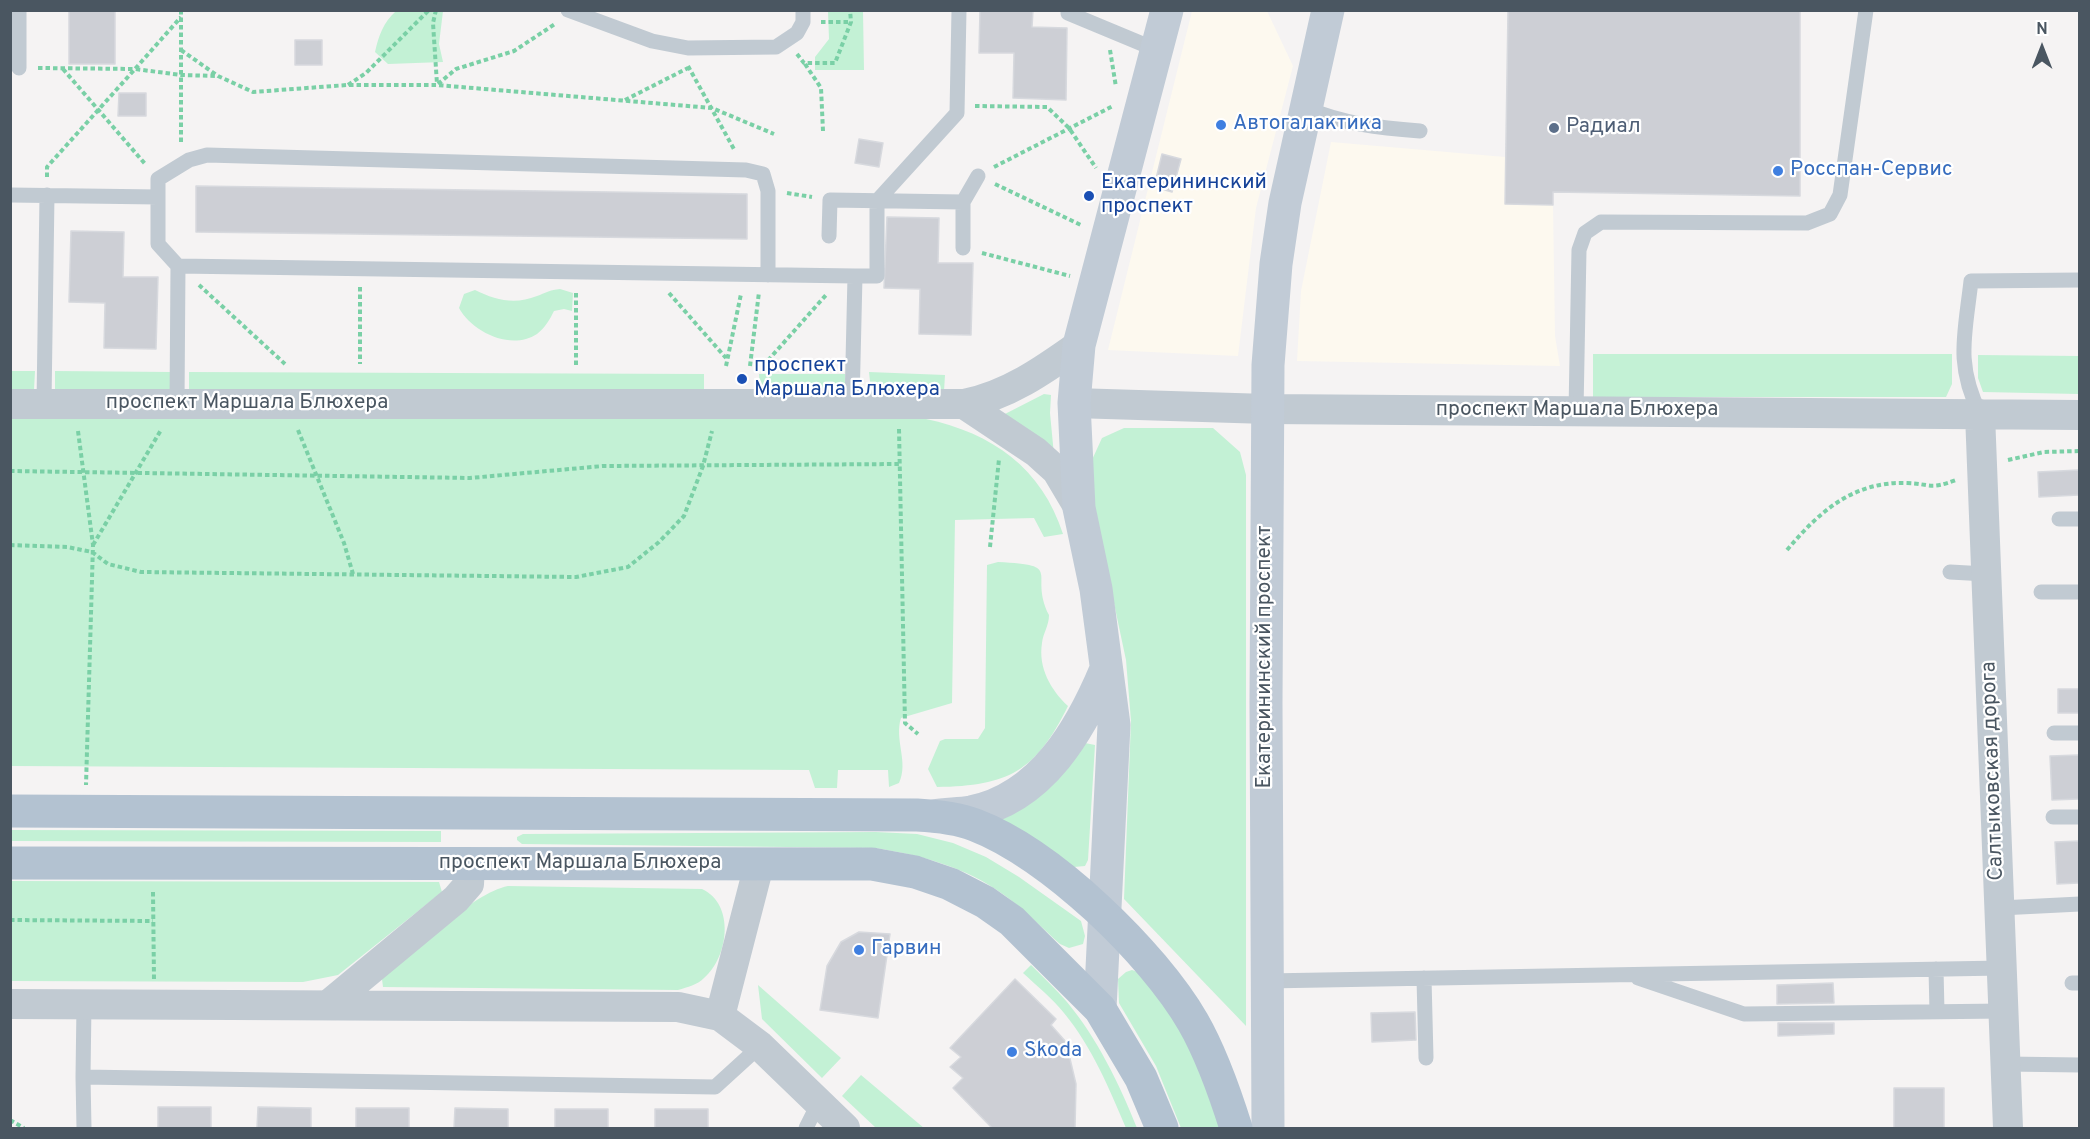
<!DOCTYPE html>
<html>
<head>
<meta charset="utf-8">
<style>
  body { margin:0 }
  #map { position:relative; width:2090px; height:1139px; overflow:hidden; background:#f5f3f3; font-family:Overpass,sans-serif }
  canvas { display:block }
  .frame { position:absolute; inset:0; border:12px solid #4a5661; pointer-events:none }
  .north { position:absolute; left:2012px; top:18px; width:60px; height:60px; -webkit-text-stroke:4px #fff; paint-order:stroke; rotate:0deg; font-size:16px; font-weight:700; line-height:24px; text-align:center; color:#4a5661 }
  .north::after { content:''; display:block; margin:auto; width:21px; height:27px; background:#4a5661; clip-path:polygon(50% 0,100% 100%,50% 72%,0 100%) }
</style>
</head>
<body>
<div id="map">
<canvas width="2090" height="1139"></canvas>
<div class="frame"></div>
<div class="north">N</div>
</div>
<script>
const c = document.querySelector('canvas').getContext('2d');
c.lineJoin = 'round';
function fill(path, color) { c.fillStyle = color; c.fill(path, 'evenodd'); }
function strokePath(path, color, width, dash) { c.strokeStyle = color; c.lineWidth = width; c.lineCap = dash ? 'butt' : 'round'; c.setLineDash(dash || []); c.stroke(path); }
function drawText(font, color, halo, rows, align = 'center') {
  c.font = font + ' Overpass,sans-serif'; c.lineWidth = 4.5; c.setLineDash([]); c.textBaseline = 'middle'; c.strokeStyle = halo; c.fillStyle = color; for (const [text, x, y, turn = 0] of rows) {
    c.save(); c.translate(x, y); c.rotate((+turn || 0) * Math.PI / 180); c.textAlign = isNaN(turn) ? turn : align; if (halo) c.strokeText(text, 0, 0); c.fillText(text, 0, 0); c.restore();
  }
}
fill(new Path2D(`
  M1192,11H1267L1293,66L1256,208L1238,356L1108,350Z
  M1331,142L1505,157V204L1553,205L1555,336L1560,366L1297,361L1301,291Z`), '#fdf9ef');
fill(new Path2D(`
  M396,11H443L439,44L443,62L388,64L375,52C379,35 383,23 396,11Z
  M828,11H863L864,70H815V57L829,39Z
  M560,289L573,293L572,311L564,309L554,311C550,319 545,328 537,334C511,351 472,332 459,308L464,294L475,290C495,300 515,305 537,296C545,293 550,290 560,289Z
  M1593,354H1952V384L1946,397H1593Z
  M1978,355L2079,356V394L1983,392L1978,378Z
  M11,371H35L34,390L11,389Z
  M55,371L171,372L170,390L55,389Z
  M189,372L704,374V392L189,390Z
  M869,372L945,375L944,391H871Z
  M759,374H845V386L841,393L760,392Z
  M1044,394L1051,395L1050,413L1054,455L1003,415Z
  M11,419H926C992,433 1042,468 1063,534L1044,537L1034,518L955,520L952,703L901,718C894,740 909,762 899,783L889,787L888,770H838L837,788H815L809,770L11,766Z
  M1124,428H1213L1240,452L1246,475V1026L1124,899L1131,721L1126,660L1094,509L1091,462L1102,438Z
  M998,562C1066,565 1028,573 1049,615C1049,626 1043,633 1042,643C1038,668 1051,690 1068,706C1036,771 1009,786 937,787L928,769L940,741L945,739H978L985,728L987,565Z
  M1085,743L1095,745L1088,860L1085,866L1074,867L999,820C1039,795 1060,783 1085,743Z
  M11,830L441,831V842L11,841Z
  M876,832L917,834L953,843L986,857L1019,877L1081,921L1085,936L1083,944L1069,948L1060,944C1042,928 1024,909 1004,895C966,867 920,855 875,848L522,844L517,840V837L523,834Z
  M11,881L439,882L442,892L338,975L303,982L11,981Z
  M508,886L702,889C735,904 729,957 704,978C697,985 688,987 678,990L383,987L382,979C412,953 472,893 508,886Z
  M1031,965C1043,977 1056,989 1067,1002C1097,1038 1120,1085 1137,1128H1126C1109,1088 1092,1047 1064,1013C1052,998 1037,986 1023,973Z
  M1132,970C1171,980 1207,1092 1220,1128H1181L1156,1066L1119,1003L1118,979L1126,972Z
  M758,985L841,1058L822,1078L762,1019Z
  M861,1075L918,1123L924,1128H876L842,1096Z`), '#c3f1d5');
const building = new Path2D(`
  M69,10H115V64H69Z
  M980,10H1033L1032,27L1067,28L1066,100L1013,98L1014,53H979Z
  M1508,10H1800V196L1553,192V205L1505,204Z
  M295,40H322V65H295Z
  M119,93H146V116H118Z
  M859,139L883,143L879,167L855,163Z
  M1162,154L1181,159L1172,192L1154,187Z
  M196,186L747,194V239L196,232Z
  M887,217L939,218L938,263H973L971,335L919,334L920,289L884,288Z
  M71,231L124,232L123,277H158L156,349L104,348L105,303L69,302Z
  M2079,470V495L2039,497L2038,472Z
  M2058,689H2079V713H2058Z
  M2079,755V799L2052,800L2050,756Z
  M2079,841V883L2057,884L2055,842Z
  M859,932L890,934L878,1018L820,1010L827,966L841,942Z
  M1015,979L1056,1019L1051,1025L1066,1042L1076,1084L1075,1128H992L953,1088L963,1078L950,1067L961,1057L950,1048Z
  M1833,983L1834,1003L1777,1004V985Z
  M1415,1012L1416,1040L1372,1042L1371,1013Z
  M1778,1023H1834V1034L1778,1036Z
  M1894,1088H1944V1128H1894Z
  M158,1107H211V1128H158Z
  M258,1107L311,1108V1128H257Z
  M356,1108H409V1128H356Z
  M455,1108L508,1109V1128H454Z
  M555,1109H608V1128H555Z
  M655,1109H708V1128H655Z`);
fill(building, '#cdcfd5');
strokePath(building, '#d7d9de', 1.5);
strokePath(new Path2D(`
  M436,10L433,23L437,84
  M821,22H851
  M181,50L218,76L253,92L347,85H437L712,108L774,134
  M1110,50L1116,87
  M797,54L804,63H835L851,22L850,10
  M805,64L821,88L823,131
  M688,66L735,151
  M38,68L135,69L181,17
  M63,69L146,165
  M438,84L456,69L514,51L555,24
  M348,85L366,73L429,10
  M625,100L688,68
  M975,106L1047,107L1069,128L1096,168
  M181,142V10
  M994,167L1113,106
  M47,177V167L135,69L181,75L217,76
  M995,184L1083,226
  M787,193L812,197
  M982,253L1070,276
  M199,285L285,364
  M360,287V364
  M669,293L726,358
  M576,365V291
  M726,366L741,294
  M750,366L759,292
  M763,366L826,295
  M899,429L905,723L918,734
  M298,430L344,543L353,574
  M78,431L93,545L86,785
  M2008,460L2044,452L2080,451
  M10,471L470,478L603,466L901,464
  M10,545L67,547L92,552L108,564L141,572L576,577L628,567L659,542L684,516L703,466L712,431
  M93,545L161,430
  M990,547L999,459
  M1787,550C1819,512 1853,481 1907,483C1932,484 1929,490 1956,480
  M153,892L154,980
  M10,920L153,921
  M10,1120L24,1128`), '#7ad0a6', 4, [4.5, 3]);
strokePath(new Path2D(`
  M568,10L652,41L688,48L776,47L797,33L803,22V10
  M1068,10V13L1157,50
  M19,68V10
  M1306,108C1343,124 1380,128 1420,131
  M10,195L158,197V179L189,160L207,155L746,170L763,174L768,191V275
  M158,197V244L178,266L177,403
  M963,202L978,176
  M829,236L830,200L963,202V248
  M178,266L855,276
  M44,403L47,195
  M852,404L855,276H877V201L957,113L959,10
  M1576,411L1579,250L1585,233L1601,222L1807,223L1830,214L1840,195L1866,10
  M1980,414C1955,363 1965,335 1971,281L2080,280
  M2059,519H2080
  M1950,572L1986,574
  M2041,592H2080
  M2054,733H2080
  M2053,817H2080
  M2000,908L2080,904
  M1936,969L1937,1012
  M1424,978L1426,1058
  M1638,978L1744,1014L2004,1011
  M1266,981L2002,968
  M2072,983H2080
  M84,1005L83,1077L715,1087L760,1046
  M2006,1064L2080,1065
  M83,1077L84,1128
  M806,1128L818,1104`), '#c1cad2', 15);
strokePath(new Path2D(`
  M1074,403L1267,409L2080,415
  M10,404H964C1007,396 1044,370 1079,345
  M964,404L1036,452L1057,471L1079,508
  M1980,414L2008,1128
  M10,1004L678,1007L720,1016L760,1046L845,1128
  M328,1005L456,899L469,884L470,864
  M720,1016L759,865`), '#c1cad2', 30);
strokePath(new Path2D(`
  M934,816C946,814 959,814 971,812C1042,798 1081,729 1106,669
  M1100,1009L1114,725L1096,589L1079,508L1074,403L1079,345L1167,10
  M1268,1128L1266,702L1268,365L1276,264L1285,203L1328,10`), '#c1cbd6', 33);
strokePath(new Path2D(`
  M10,811L917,815C936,816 957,818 975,825C1051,854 1153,953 1193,1022C1212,1055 1225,1093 1236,1128
  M10,863L872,864L915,872L950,884L985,902L1012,921L1100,1009L1141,1078L1162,1128`), '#b3c2d1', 33);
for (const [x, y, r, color] of [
  [1221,125,6,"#3f7fe0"],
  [1554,128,6,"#5c6f8a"],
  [1778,171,6,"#3f7fe0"],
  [1089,196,6,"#1a4fb4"],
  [742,379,6,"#1a4fb4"],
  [859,950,6,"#3f7fe0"],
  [1012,1052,6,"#3f7fe0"]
]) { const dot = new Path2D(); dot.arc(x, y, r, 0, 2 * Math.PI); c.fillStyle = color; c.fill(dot); strokePath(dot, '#fff', 2); }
drawText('21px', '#366cbe', '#fff', [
  ["Автогалактика",1233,125],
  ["Росспан-Сервис",1790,171],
  ["Гарвин",871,950],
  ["Skoda",1024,1052]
], 'left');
drawText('21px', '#4e5e75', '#fff', [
  ["Радиал",1566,128]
], 'left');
drawText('21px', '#164399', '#fff', [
  ["Екатерининский",1101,184],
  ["проспект",1101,208],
  ["проспект",754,367],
  ["Маршала Блюхера",754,391]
], 'left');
drawText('21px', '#4a5661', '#fff', [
  ["проспект Маршала Блюхера",247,404],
  ["проспект Маршала Блюхера",1577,411],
  ["Екатерининский проспект",1266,657,-90],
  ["Салтыковская дорога",1994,771,-92],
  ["проспект Маршала Блюхера",580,864]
]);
</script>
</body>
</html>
